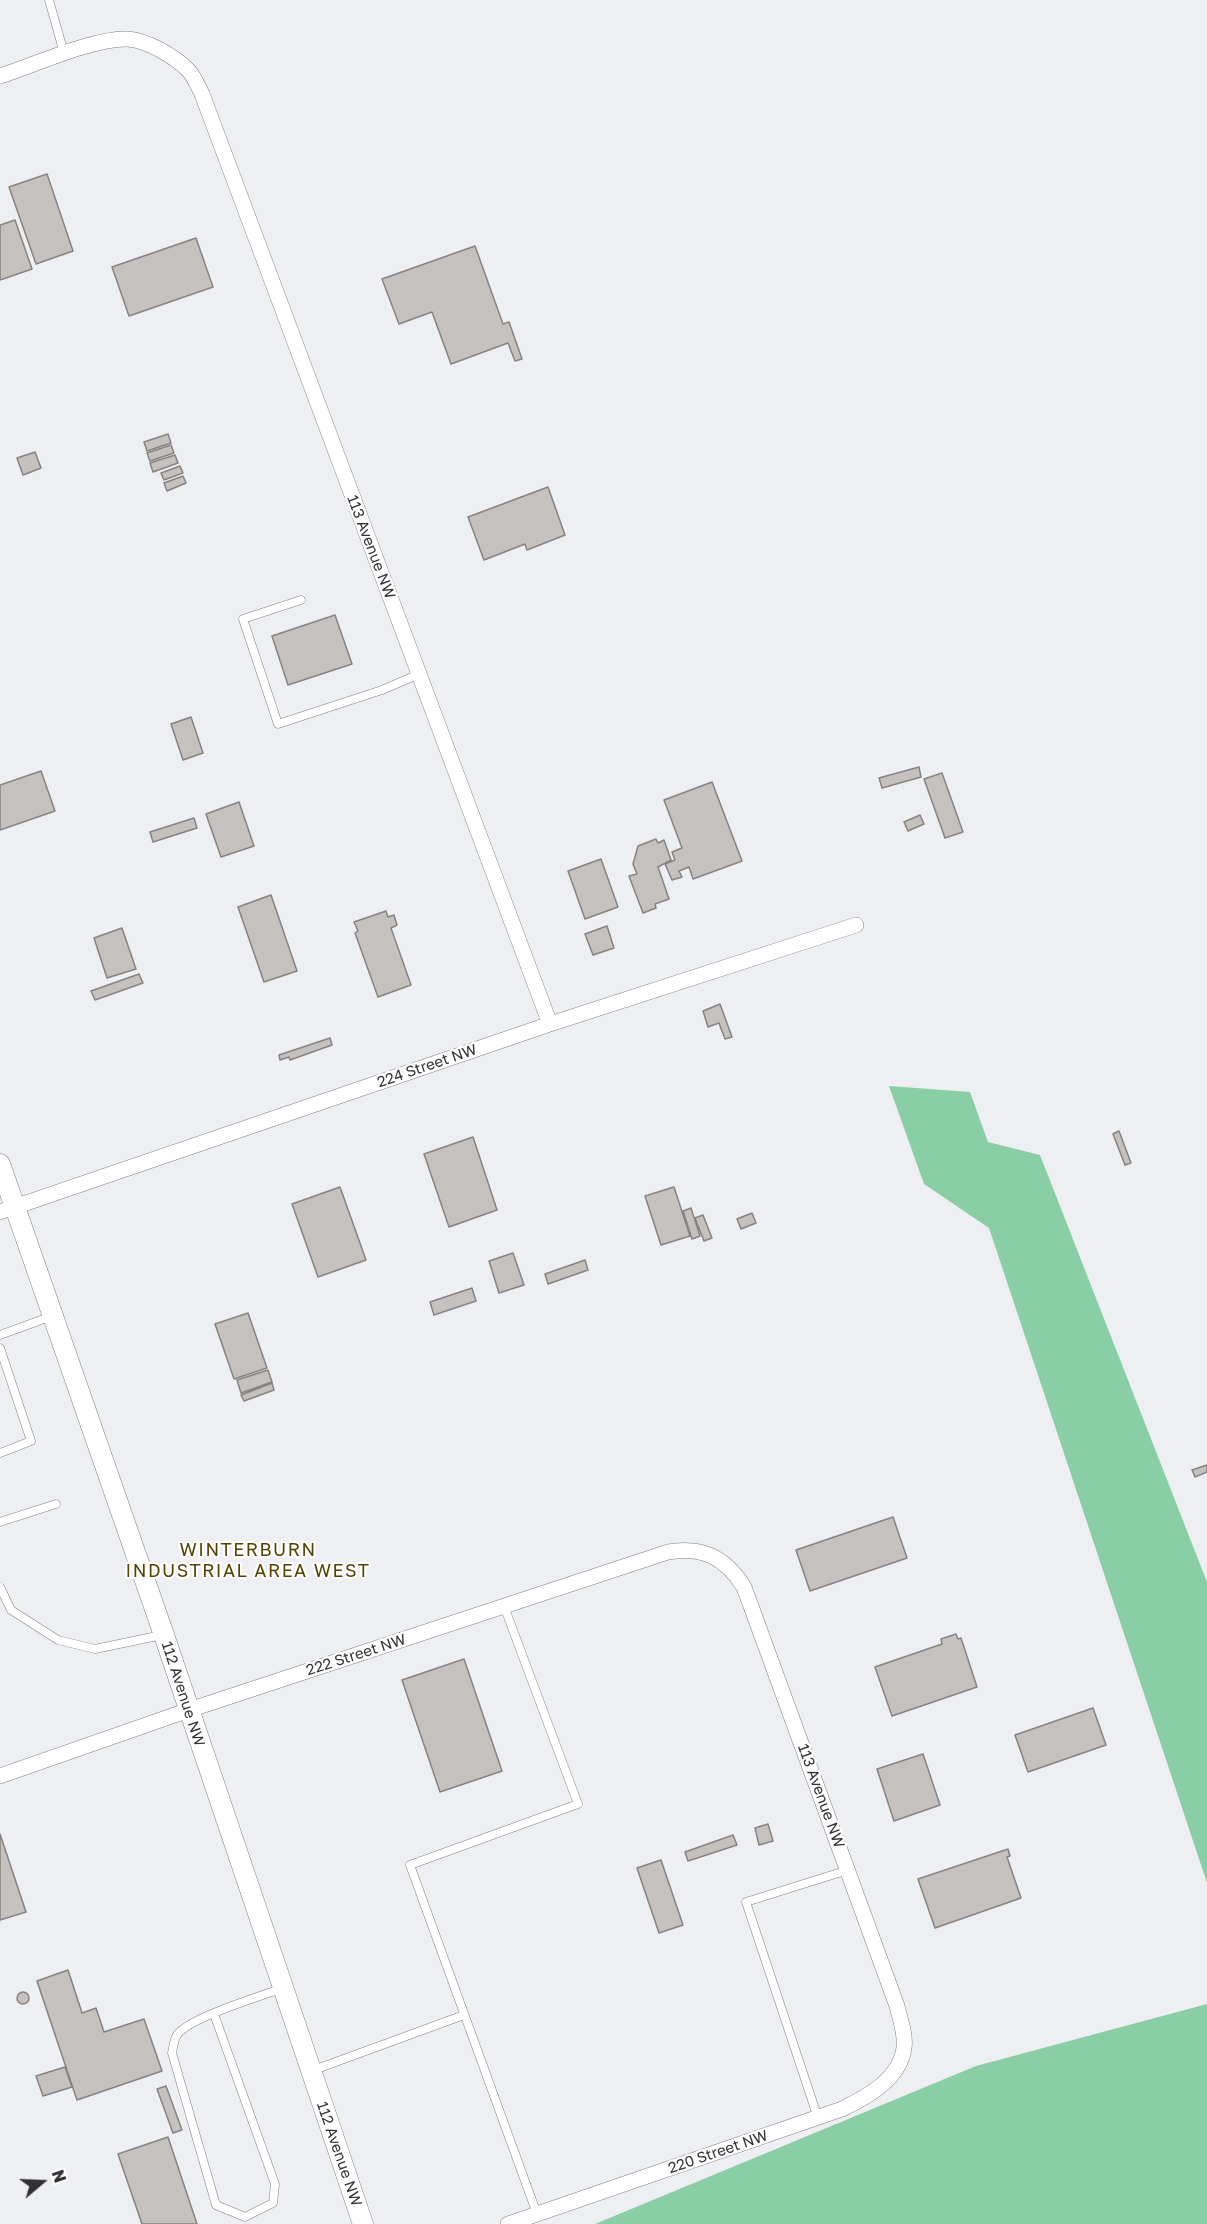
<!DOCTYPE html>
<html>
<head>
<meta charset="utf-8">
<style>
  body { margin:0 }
  #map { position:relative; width:1207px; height:2224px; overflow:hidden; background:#edeff2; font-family:"Golos Text",sans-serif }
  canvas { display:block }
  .north { position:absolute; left:12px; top:2152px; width:60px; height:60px; -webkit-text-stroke:4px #fff; paint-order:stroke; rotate:71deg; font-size:16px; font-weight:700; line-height:24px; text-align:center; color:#323234 }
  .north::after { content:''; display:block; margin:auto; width:21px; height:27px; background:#323234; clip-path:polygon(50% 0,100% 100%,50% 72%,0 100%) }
</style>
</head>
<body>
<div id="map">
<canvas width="1207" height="2224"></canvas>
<div class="north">N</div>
</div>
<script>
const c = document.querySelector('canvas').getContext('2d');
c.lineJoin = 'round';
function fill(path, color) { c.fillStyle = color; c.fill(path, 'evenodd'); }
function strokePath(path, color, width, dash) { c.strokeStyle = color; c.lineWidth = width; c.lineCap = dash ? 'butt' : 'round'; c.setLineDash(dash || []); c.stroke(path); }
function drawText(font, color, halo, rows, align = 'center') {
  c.font = font + ' "Golos Text",sans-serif'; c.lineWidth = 4.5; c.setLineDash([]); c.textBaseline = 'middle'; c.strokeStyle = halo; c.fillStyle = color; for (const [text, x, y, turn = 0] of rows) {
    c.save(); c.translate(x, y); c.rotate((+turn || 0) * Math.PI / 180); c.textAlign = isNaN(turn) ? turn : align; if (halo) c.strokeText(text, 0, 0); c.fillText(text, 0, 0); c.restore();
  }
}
fill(new Path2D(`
  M889,1086L970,1092L988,1142L1040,1155L1207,1582V1883L989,1228L924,1184Z
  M1207,2004V2224H595L976,2066Z`), '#8acea6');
const building = new Path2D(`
  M47,174L73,251L36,264L9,187Z
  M15,220L32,269L0,280V225Z
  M196,238L213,287L129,316L112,267Z
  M475,246L503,324L509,322L522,359L515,361L508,343L451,364L432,312L399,324L382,279Z
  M168,434L171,443L147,451L144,442Z
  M171,445L174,453L150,461L147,453Z
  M35,452L41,468L23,475L17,458Z
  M175,455L178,463L153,472L150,463Z
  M180,466L183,473L164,480L161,473Z
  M183,476L186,483L167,491L164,483Z
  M548,487L565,535L527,550L525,544L484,560L468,517Z
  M335,615L352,664L288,685L272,636Z
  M191,717L203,753L183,760L171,724Z
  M919,767L921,777L882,788L879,778Z
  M41,771L55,811L0,830V785Z
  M942,773L963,832L945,838L924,779Z
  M712,782L742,861L693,879L689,867L679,871L682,877L672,880L665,864L675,860L672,852L682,848L664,800Z
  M239,802L254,846L221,857L206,814Z
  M920,815L924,824L908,831L904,822Z
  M194,818L197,828L153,842L150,832Z
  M656,839L658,843L664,840L671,860L658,867L669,899L655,904L656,908L643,913L629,876L637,874L633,864L638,846Z
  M601,859L618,907L585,919L568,871Z
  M271,895L297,971L264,982L238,907Z
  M386,911L388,917L394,915L397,925L391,928L411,985L378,997L355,933L358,931L354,922Z
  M607,926L614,948L593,955L585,934Z
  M122,928L136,969L107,978L94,938Z
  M139,974L143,983L95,1000L91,991Z
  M720,1004L732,1037L725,1039L719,1023L708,1027L703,1011Z
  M330,1038L332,1045L290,1060L289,1057L280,1060L279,1055Z
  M1119,1131L1131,1163L1125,1165L1113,1134Z
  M473,1137L497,1210L449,1227L424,1154Z
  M340,1187L366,1260L318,1277L292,1204Z
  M674,1187L690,1236L661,1245L645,1196Z
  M691,1208L700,1236L692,1239L683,1211Z
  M752,1213L756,1223L741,1229L737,1219Z
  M703,1215L712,1238L704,1241L695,1218Z
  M513,1253L524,1285L499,1293L489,1261Z
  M585,1260L588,1270L548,1284L545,1274Z
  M472,1288L476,1301L434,1315L430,1302Z
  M248,1313L267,1368L234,1379L215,1324Z
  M268,1370L272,1382L241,1393L237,1380Z
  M272,1383L274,1390L244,1401L241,1395Z
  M1207,1465V1472L1195,1477L1192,1470Z
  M893,1517L907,1558L810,1591L796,1550Z
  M956,1634L958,1639L961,1638L977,1687L892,1716L875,1667L942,1644L941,1639Z
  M464,1659L502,1771L440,1792L402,1680Z
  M1093,1708L1106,1745L1028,1772L1015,1735Z
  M923,1754L940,1805L894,1821L877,1769Z
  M768,1824L773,1841L759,1845L755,1828Z
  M0,1834L26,1912L0,1920Z
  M733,1835L737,1845L688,1861L685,1852Z
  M1008,1849L1010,1856L1007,1857L1021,1898L935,1928L918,1879Z
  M661,1860L683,1925L659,1933L637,1868Z
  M68,1970L82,2013L96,2008L104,2032L144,2019L162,2071L77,2100L37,1981Z
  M17 1998a6 6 0 1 1 12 0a6 6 0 1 1-12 0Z
  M65,2067L72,2087L43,2096L36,2076Z
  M166,2086L182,2130L173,2133L157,2089Z
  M168,2137L197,2224H142L118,2154Z`);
fill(building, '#c5c1bf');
strokePath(building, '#868381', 1.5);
const service = new Path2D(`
  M49,0L64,53
  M301,600L243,619L278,724L382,690L419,674
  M0,1335L52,1316
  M0,1348L31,1441L0,1453
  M0,1522L56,1504
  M0,1587L11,1610L58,1640L95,1649L162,1635
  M504,1606L578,1804L410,1865L537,2214
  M214,2014L275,2184L273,2203L245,2217L216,2205L172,2053C173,2048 174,2039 177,2035C188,2018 261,1996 283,1988
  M311,2071L464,2015
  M818,2118L746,1902L848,1870`);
const minor = new Path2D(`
  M0,76C34,65 94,38 127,39C147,40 174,56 188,70C194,76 198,86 202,94L550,1024
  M0,1212L550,1024L856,925
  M0,1776L189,1710L668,1552C702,1546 725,1557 744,1587L897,2006C900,2019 906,2035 904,2048C900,2079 867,2097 842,2109L508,2224`);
const tertiary = new Path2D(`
  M0,1164L164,1635L363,2224`);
strokePath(service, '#7f8184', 9);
strokePath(minor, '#7f8184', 16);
strokePath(tertiary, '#7f8184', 21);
strokePath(service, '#fff', 8);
strokePath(minor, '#fff', 15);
strokePath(tertiary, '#fff', 20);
drawText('15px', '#323234', '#fff', [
  ["113 Avenue NW",371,547,69],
  ["224 Street NW",427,1066,-19],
  ["222 Street NW",356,1655,-18],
  ["112 Avenue NW",183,1694,72],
  ["113 Avenue NW",821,1796,70],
  ["220 Street NW",718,2152,-19],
  ["112 Avenue NW",339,2154,71]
]);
c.letterSpacing = '1.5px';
drawText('18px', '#554100', '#fff', [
  ["WINTERBURN",248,1550],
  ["INDUSTRIAL AREA WEST",248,1571]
]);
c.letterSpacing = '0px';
</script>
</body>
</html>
